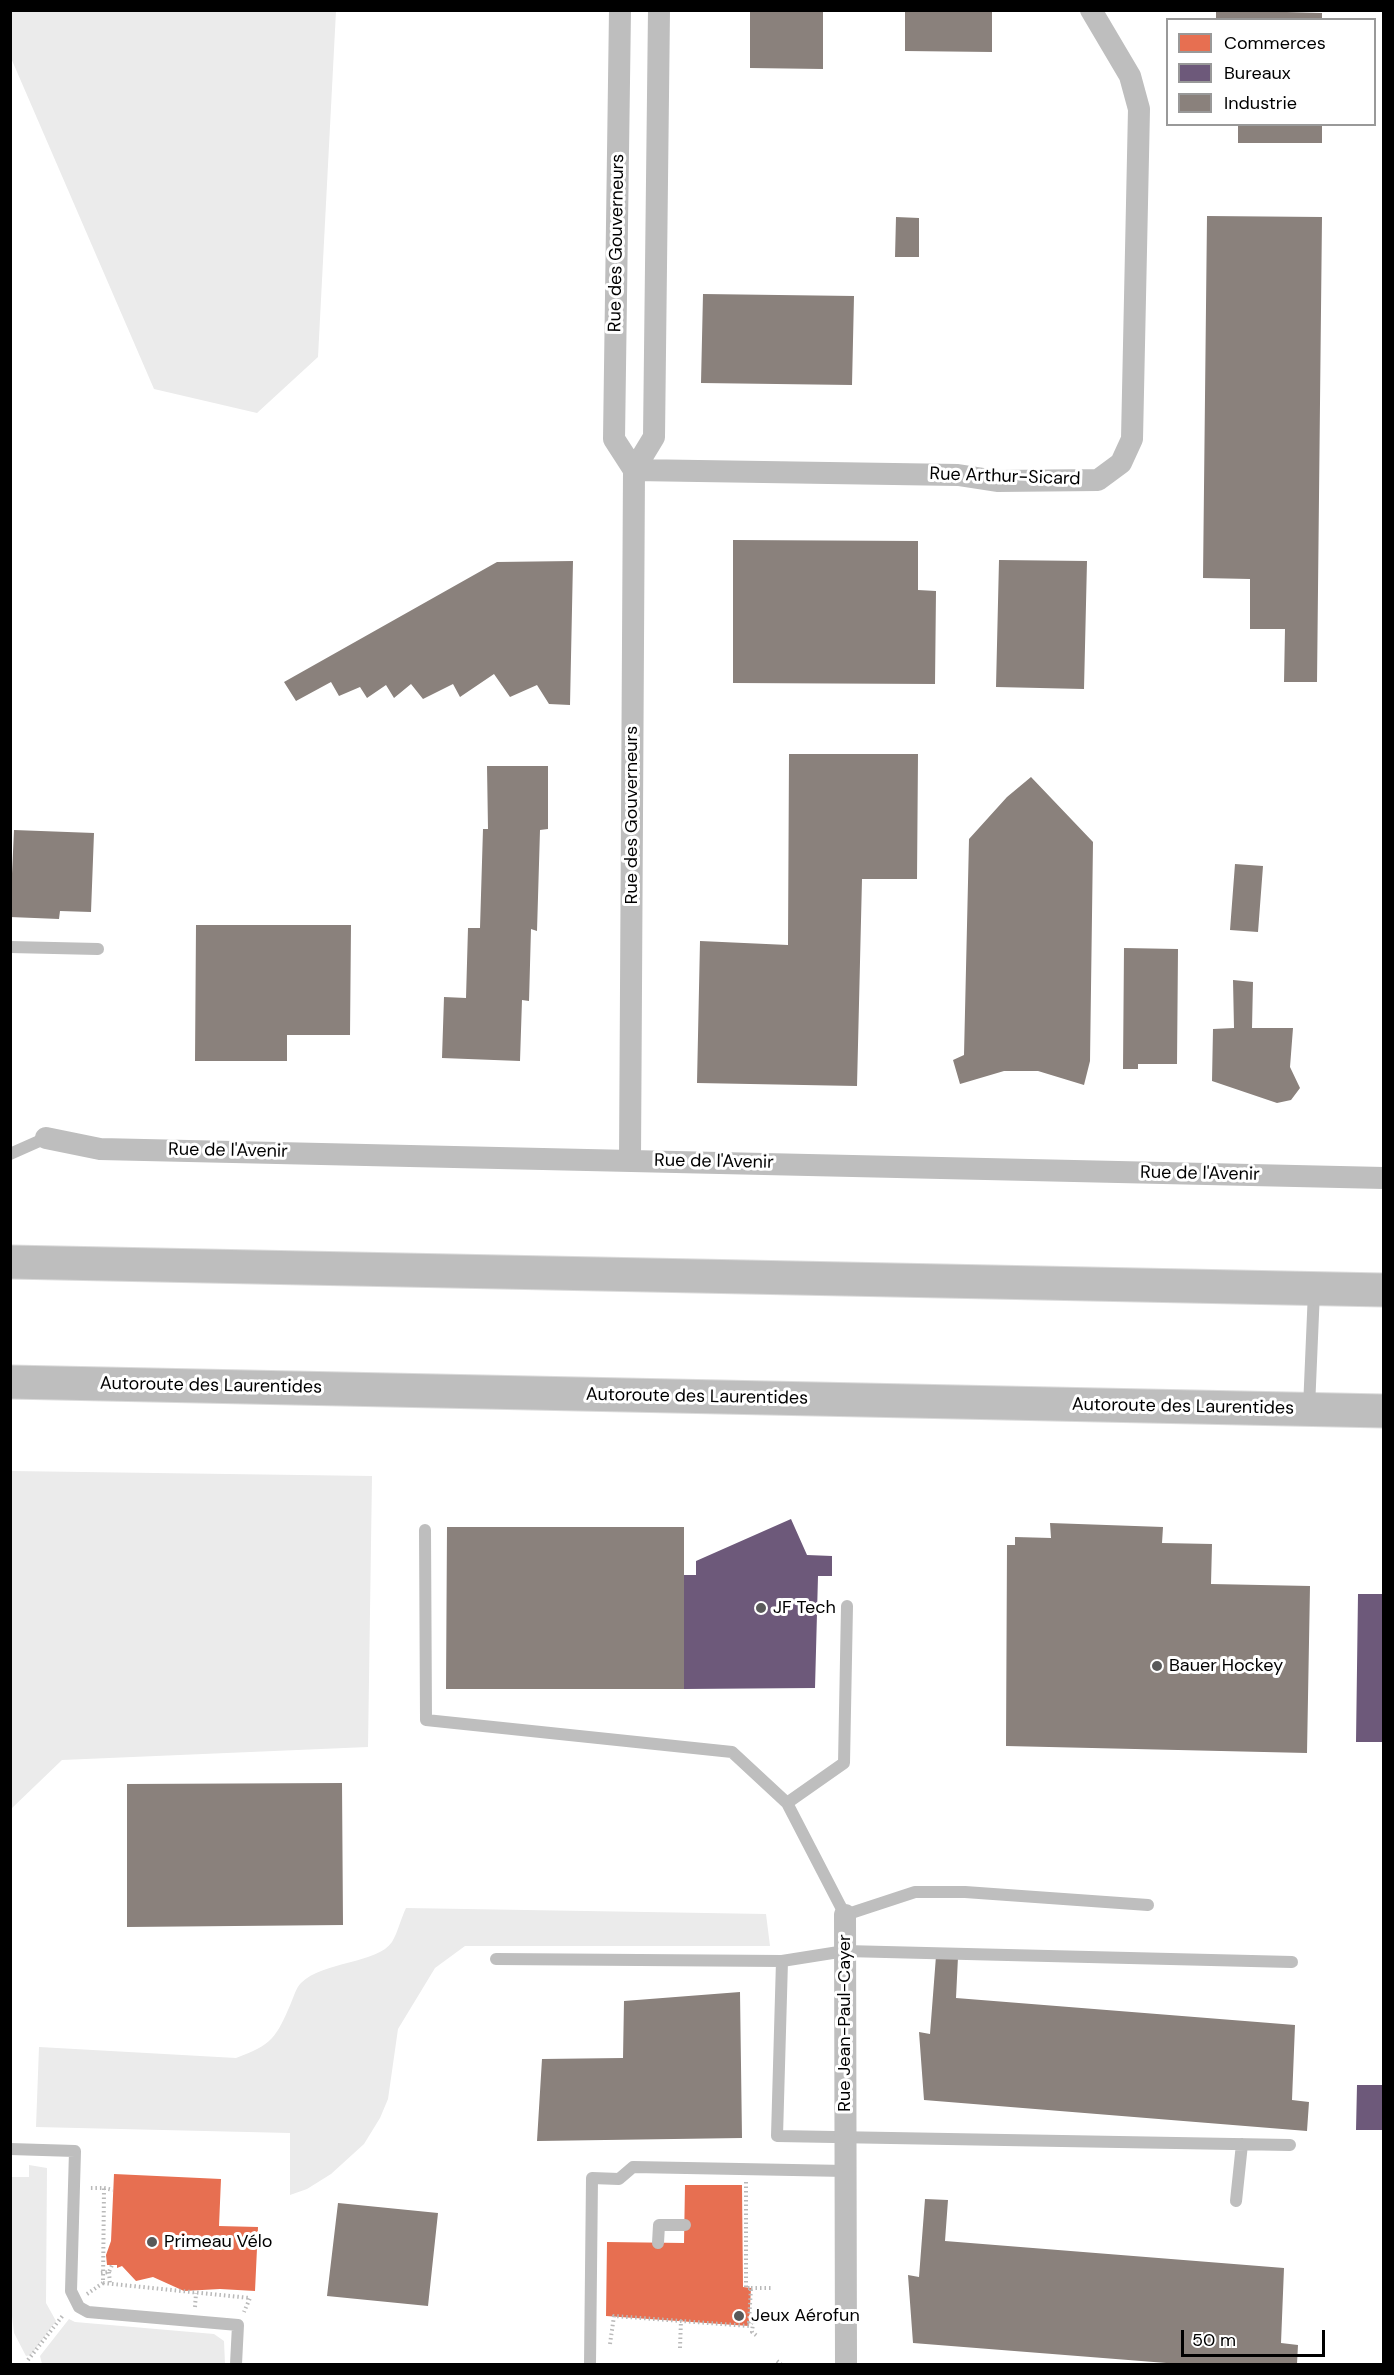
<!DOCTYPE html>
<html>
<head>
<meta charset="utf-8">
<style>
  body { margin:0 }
  #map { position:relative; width:1394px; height:2375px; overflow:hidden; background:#fff; font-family:"DM Sans",sans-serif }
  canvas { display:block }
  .frame { position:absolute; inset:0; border:12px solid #000; pointer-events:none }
  .legend { position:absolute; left:1166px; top:18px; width:210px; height:108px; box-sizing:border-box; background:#fff; border:2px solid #999; margin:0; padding:8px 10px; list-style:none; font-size:18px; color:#000 }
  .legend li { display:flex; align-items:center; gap:12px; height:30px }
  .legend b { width:30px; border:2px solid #999 }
  .scale { position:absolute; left:1181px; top:2330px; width:144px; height:27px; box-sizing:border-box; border:3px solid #000; border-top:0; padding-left:8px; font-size:18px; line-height:21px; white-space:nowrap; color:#000; -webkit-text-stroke:4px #fff; paint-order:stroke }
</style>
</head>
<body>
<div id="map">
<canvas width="1394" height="2375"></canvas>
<div class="frame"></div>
<ul class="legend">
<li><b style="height:16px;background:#e76f51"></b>Commerces</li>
<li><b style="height:16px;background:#6d597a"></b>Bureaux</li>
<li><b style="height:16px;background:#8a817c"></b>Industrie</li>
</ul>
<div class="scale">50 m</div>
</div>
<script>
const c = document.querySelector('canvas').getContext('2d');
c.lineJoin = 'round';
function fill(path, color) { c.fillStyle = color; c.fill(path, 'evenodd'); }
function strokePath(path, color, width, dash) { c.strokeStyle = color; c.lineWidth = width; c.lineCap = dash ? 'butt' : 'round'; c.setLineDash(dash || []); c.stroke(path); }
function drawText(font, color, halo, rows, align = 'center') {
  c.font = font + ' "DM Sans",sans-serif'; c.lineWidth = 6; c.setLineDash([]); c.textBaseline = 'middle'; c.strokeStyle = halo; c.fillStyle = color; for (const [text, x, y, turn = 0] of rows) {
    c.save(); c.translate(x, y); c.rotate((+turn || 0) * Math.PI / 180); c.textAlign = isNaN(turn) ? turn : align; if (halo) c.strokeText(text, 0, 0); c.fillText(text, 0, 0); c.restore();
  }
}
fill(new Path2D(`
  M10,11H336L318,357L257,413L154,389L11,58Z
  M11,1471L372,1476L368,1747L62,1760L11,1809Z
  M406,1908L766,1914L770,1946H465L435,1968L398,2029L388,2099L380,2118L364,2144L331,2174L307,2189L290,2195V2133L36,2127L39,2047L236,2058C272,2045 276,2038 291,2003C294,1996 296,1988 301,1983C323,1961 377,1964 392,1942C398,1932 401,1918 406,1908Z
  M29,2165L47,2168L46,2303L56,2321L31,2355L26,2356L14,2333L12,2316L11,2177H29Z
  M69,2319L75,2322L214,2334L224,2341L225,2364H42L40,2356Z`), '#ebebeb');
fill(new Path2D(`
  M114,2174L221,2179L219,2226L258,2227L255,2291L220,2289L184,2291L153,2277L136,2281L122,2266L117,2268V2265H107L106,2255L111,2241Z
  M685,2185H742L743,2287L751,2288L749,2326L606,2316L607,2242L684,2243Z`), '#e76f51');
fill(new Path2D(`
  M791,1519L807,1555L832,1556V1576H818L815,1688L684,1689V1575H696V1561Z
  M1358,1594H1384V1742H1356Z
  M1357,2085H1384V2130H1356Z`), '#6d597a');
fill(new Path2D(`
  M750,10H823V69L750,68Z
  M905,10H992V52L905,51Z
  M1216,10L1322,13V20H1216Z
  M1238,124H1322V143H1238Z
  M1207,216L1322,217L1317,682H1284L1285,629H1250V579L1203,578Z
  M896,217L919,218V257H895Z
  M703,294L854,296L852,385L701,383Z
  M733,540L918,541V590L936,591L935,684L733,683Z
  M999,560L1087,561L1084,689L996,687Z
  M573,561L570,705L549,704L537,685L510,697L494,674L460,697L453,684L423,699L411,684L394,698L386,685L367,698L360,687L339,696L331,682L296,701L284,682L497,562Z
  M789,754H918L917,879H862L857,1086L697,1083L700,941L788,945Z
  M487,766H548V829L540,830L537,931L531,929L529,1001L522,1000L520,1061L442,1058L444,997L466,998L468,928H480L483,829H488Z
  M1031,777L1093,842L1090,1061L1084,1085L1038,1071H1004L960,1084L953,1060L964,1055L969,839L1007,797Z
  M14,830L94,833L91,912L60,911L59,919L10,917Z
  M1235,864L1263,866L1258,932L1230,930Z
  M196,925H351L350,1035H287V1061H195Z
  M1124,948L1178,949L1177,1064H1138V1069H1123Z
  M1233,980L1253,982L1252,1028H1293L1290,1067L1300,1088L1291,1100L1277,1103L1212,1081L1213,1029L1234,1028Z
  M1050,1523L1163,1527L1162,1543L1212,1544L1211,1584L1310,1586L1307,1753L1006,1746L1007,1545H1015V1537L1051,1538Z
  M447,1527H684V1689H446Z
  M342,1783L343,1925L127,1927V1784Z
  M936,1956L958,1957L956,1998L1295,2025L1292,2100L1309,2102L1307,2131L924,2100L919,2032L930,2034Z
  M740,1992L742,2138L537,2141L542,2059L623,2058L624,2001Z
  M925,2199L948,2200L945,2241L1284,2268L1281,2343L1298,2345L1297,2364H1179L913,2343L908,2275L919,2277Z
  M338,2203L438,2213L428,2306L327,2296Z`), '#8a817c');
const highway = new Path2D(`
  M10,1262L1384,1290
  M10,1382L1384,1411`);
strokePath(highway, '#dbdbdb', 35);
strokePath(new Path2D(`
  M746,2182V2288H751L749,2322L753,2323L752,2332L757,2336
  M104,2188L113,2190
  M109,2272L110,2285
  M101,2273L109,2272L112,2265
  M103,2283L250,2298L244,2312
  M751,2288H773
  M87,2294L103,2283L104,2188H89
  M195,2307L196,2293
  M610,2344L614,2316L749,2326V2322
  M680,2348L681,2320
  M28,2360L64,2314
  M777,2361L781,2364`), '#b9b9b9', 4, [1.5, 3]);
strokePath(new Path2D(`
  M10,947L98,949
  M10,1154L46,1138
  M1309,1408L1314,1291
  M425,1530L426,1720L732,1752L787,1803L845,1915L915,1892H965L1148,1905
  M787,1803L844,1763L847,1606
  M496,1959L782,1961L845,1951L1292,1962
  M782,1961L777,2136L1290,2145
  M10,2149L75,2151L71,2291L79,2307L88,2312L238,2325L236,2364
  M1236,2201L1242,2144
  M658,2243L659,2225H685
  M590,2364L592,2178L619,2179L633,2167L846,2171`), '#bebebe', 12);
strokePath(new Path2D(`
  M620,10L614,439L634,470
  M634,470L958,475L997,481L1098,480L1121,463L1132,439L1139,109L1130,76L1091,10
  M46,1138L100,1149L1384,1178
  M630,1159L634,470L654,437L659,10
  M845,1915L846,2364`), '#bebebe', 22);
strokePath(highway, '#bebebe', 33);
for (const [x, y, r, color] of [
  [761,1608,6,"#595959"],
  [1157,1666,6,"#595959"],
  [152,2242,6,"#595959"],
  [739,2316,6,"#595959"]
]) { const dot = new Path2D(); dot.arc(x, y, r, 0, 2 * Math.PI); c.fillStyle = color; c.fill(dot); strokePath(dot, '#fff', 2); }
drawText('18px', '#000', '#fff', [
  ["Rue des Gouverneurs",617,243,-89],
  ["Rue Arthur-Sicard",1005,477,2],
  ["Rue des Gouverneurs",632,815,-90],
  ["Rue de l'Avenir",228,1151,1],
  ["Rue de l'Avenir",714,1162,1],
  ["Rue de l'Avenir",1200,1174,1],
  ["Autoroute des Laurentides",211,1386,1],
  ["Autoroute des Laurentides",697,1397,1],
  ["Autoroute des Laurentides",1183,1407,1],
  ["Rue Jean-Paul-Cayer",845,2023,-90]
]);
drawText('18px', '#000', '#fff', [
  ["JF Tech",773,1608],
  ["Bauer Hockey",1169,1666],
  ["Primeau Vélo",164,2242],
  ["Jeux Aérofun",751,2316]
], 'left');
</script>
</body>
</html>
